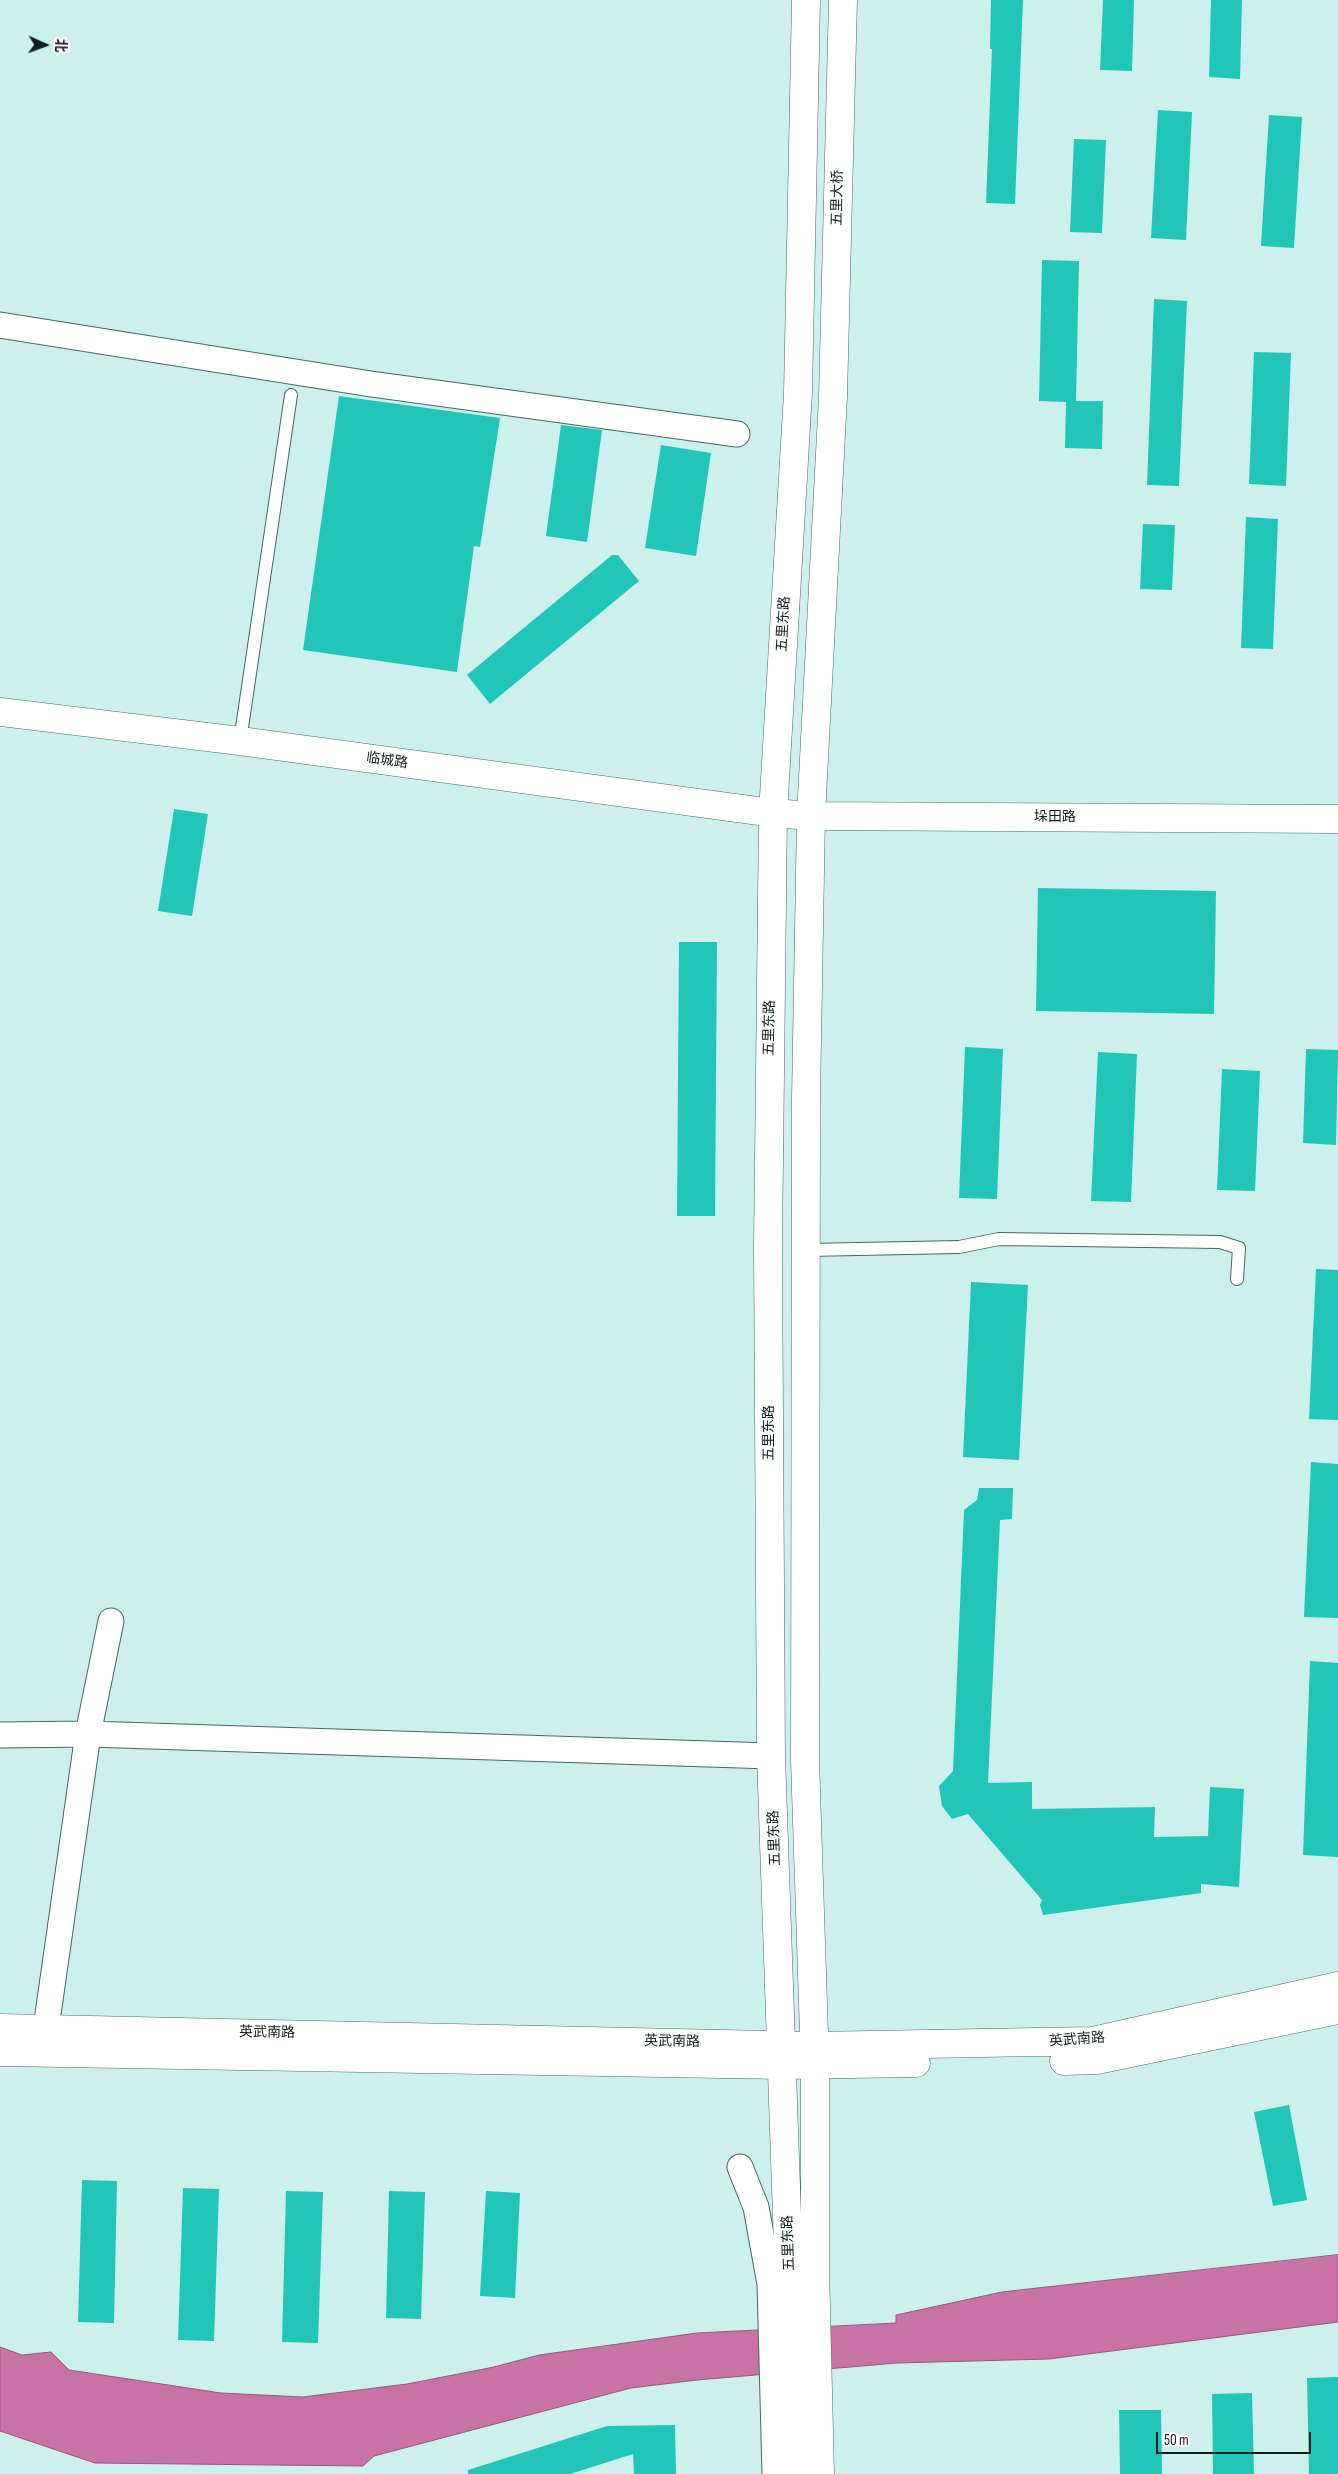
<!DOCTYPE html>
<html>
<head>
<meta charset="utf-8">
<style>
  body { margin:0 }
  #map { position:relative; width:1338px; height:2474px; overflow:hidden; background:#ccf0eb; font-family:"Sofia Sans Condensed","Noto Sans SC",sans-serif }
  canvas { display:block }
  .north { position:absolute; left:20px; top:20px; width:50px; height:50px; -webkit-text-stroke:4px #fff; paint-order:stroke; rotate:92deg; font-size:14px; font-weight:700; line-height:20px; text-align:center; color:#111f1d }
  .north::after { content:''; display:block; margin:auto; width:18px; height:22px; background:#111f1d; clip-path:polygon(50% 0,100% 100%,50% 72%,0 100%) }
  .scale { position:absolute; left:1156px; top:2432px; width:155px; height:22px; box-sizing:border-box; border:2px solid #111f1d; border-top:0; padding-left:6px; font-size:15px; line-height:18px; white-space:nowrap; color:#111f1d; -webkit-text-stroke:4px #fff; paint-order:stroke }
</style>
</head>
<body>
<div id="map">
<canvas width="1338" height="2474"></canvas>
<div class="north">北</div>
<div class="scale">50 m</div>
</div>
<script>
const c = document.querySelector('canvas').getContext('2d');
c.lineJoin = 'round';
function fill(path, color) { c.fillStyle = color; c.fill(path, 'evenodd'); }
function strokePath(path, color, width, dash) { c.strokeStyle = color; c.lineWidth = width; c.lineCap = dash ? 'butt' : 'round'; c.setLineDash(dash || []); c.stroke(path); }
function drawText(font, color, halo, rows, align = 'center') {
  c.font = font + ' "Sofia Sans Condensed","Noto Sans SC",sans-serif'; c.lineWidth = 4; c.setLineDash([]); c.textBaseline = 'middle'; c.strokeStyle = halo; c.fillStyle = color; for (const [text, x, y, turn = 0] of rows) {
    c.save(); c.translate(x, y); c.rotate((+turn || 0) * Math.PI / 180); c.textAlign = isNaN(turn) ? turn : align; if (halo) c.strokeText(text, 0, 0); c.fillText(text, 0, 0); c.restore();
  }
}
const water = new Path2D(`
  M1338,2255V2322L1049,2359L897,2363L697,2380L631,2388L374,2456L363,2466L95,2463L0,2431V2347L22,2355L51,2352L69,2370L221,2393L303,2397L407,2384L494,2367L539,2355L697,2333L896,2323V2315L1002,2292Z`);
fill(water, '#c872a6');
strokePath(water, '#91597d', 1);
fill(new Path2D(`
  M991,0H1023L1015,204L986,203L992,49H990Z
  M1103,0H1134L1132,71L1100,70Z
  M1211,0H1242L1240,79L1209,77Z
  M1158,110L1192,112L1186,240L1151,238Z
  M1269,115L1302,117L1294,248L1261,246Z
  M1074,139L1106,140L1102,233L1070,232Z
  M1042,260L1079,261L1076,401H1103L1102,449L1065,448L1066,402L1039,401Z
  M1154,299L1187,301L1179,486L1147,485Z
  M1254,352L1291,353L1286,486L1249,484Z
  M339,396L500,418L480,547L474,546L457,672L303,650Z
  M561,425L602,430L587,542L546,536Z
  M661,445L711,453L696,556L645,548Z
  M1246,517L1278,519L1273,649L1241,648Z
  M1143,524L1175,525L1172,590L1140,589Z
  M612,555H618L639,581L490,704L467,675Z
  M174,809L208,814L192,916L158,911Z
  M1038,888L1216,891L1214,1014L1036,1011Z
  M679,942H717L715,1216H677Z
  M965,1047L1003,1049L997,1199L959,1198Z
  M1306,1049L1338,1050L1336,1145L1303,1143Z
  M1098,1052L1137,1054L1131,1202L1091,1201Z
  M1222,1069L1260,1071L1255,1191L1217,1190Z
  M1316,1269L1338,1270V1420L1309,1419Z
  M971,1282L1028,1285L1019,1460L963,1457Z
  M1311,1462L1338,1464V1618L1304,1617Z
  M979,1488H1013L1012,1519L1000,1520L988,1783L1032,1782V1809L1155,1807L1154,1837L1208,1836L1210,1787L1244,1789L1239,1887L1201,1884V1893L1043,1915L1040,1905L1042,1900L968,1814L952,1819L942,1806L939,1786L953,1771L964,1510L977,1500Z
  M1310,1661L1338,1663V1857L1303,1855Z
  M1289,2105L1307,2200L1273,2206L1254,2112Z
  M82,2180L117,2181L114,2323L78,2322Z
  M183,2188L219,2189L214,2341L178,2340Z
  M286,2191L323,2192L318,2343L282,2342Z
  M389,2191L425,2192L421,2319L386,2318Z
  M486,2191L520,2193L515,2298L480,2296Z
  M1338,2377V2474H1309L1307,2378Z
  M1252,2393L1254,2474H1213L1212,2394Z
  M1119,2410H1161L1162,2474H1120Z
  M675,2425L676,2474H634L633,2454L570,2474H468V2470L607,2426Z`), '#21c6b8');
const service = new Path2D(`
  M240,741L291,395
  M807,1250L959,1247L999,1239L1220,1242L1239,1248L1237,1279`);
const minor = new Path2D(`
  M0,325L371,384L737,434
  M0,1735L88,1734L771,1756
  M46,2028L88,1734L111,1621
  M740,2167L756,2207L770,2284L775,2474`);
const tertiary = new Path2D(`
  M0,712L240,741L773,813L811,816L1338,819`);
const secondary = new Path2D(`
  M0,2028L814,2046L1093,2041L1338,1986
  M0,2052L783,2065L916,2063
  M1064,2061L1097,2060L1338,2010`);
const primary = new Path2D(`
  M796,2474L771,1756L768,1246L773,813L798,393L806,0
  M820,2474L815,2266V2065L805,1760L806,1098L811,816L833,396L843,0`);
strokePath(service, '#486864', 14);
strokePath(minor, '#486864', 27);
strokePath(tertiary, '#486864', 29);
strokePath(secondary, '#486864', 29);
strokePath(primary, '#486864', 29);
strokePath(service, '#fff', 12);
strokePath(minor, '#fff', 25);
strokePath(tertiary, '#fff', 28);
strokePath(secondary, '#fff', 28);
strokePath(primary, '#fff', 28);
drawText('14px', '#111f1d', '#fff', [
  ["五里大桥",838,198,-89],
  ["五里东路",784,624,-87],
  ["临城路",387,761,8],
  ["垛田路",1055,817],
  ["五里东路",770,1028,-89],
  ["五里东路",769,1433,-90],
  ["五里东路",775,1838,-92],
  ["英武南路",267,2033,1],
  ["英武南路",1077,2040,-4],
  ["英武南路",672,2042,1],
  ["五里东路",789,2243,-92]
]);
</script>
</body>
</html>
